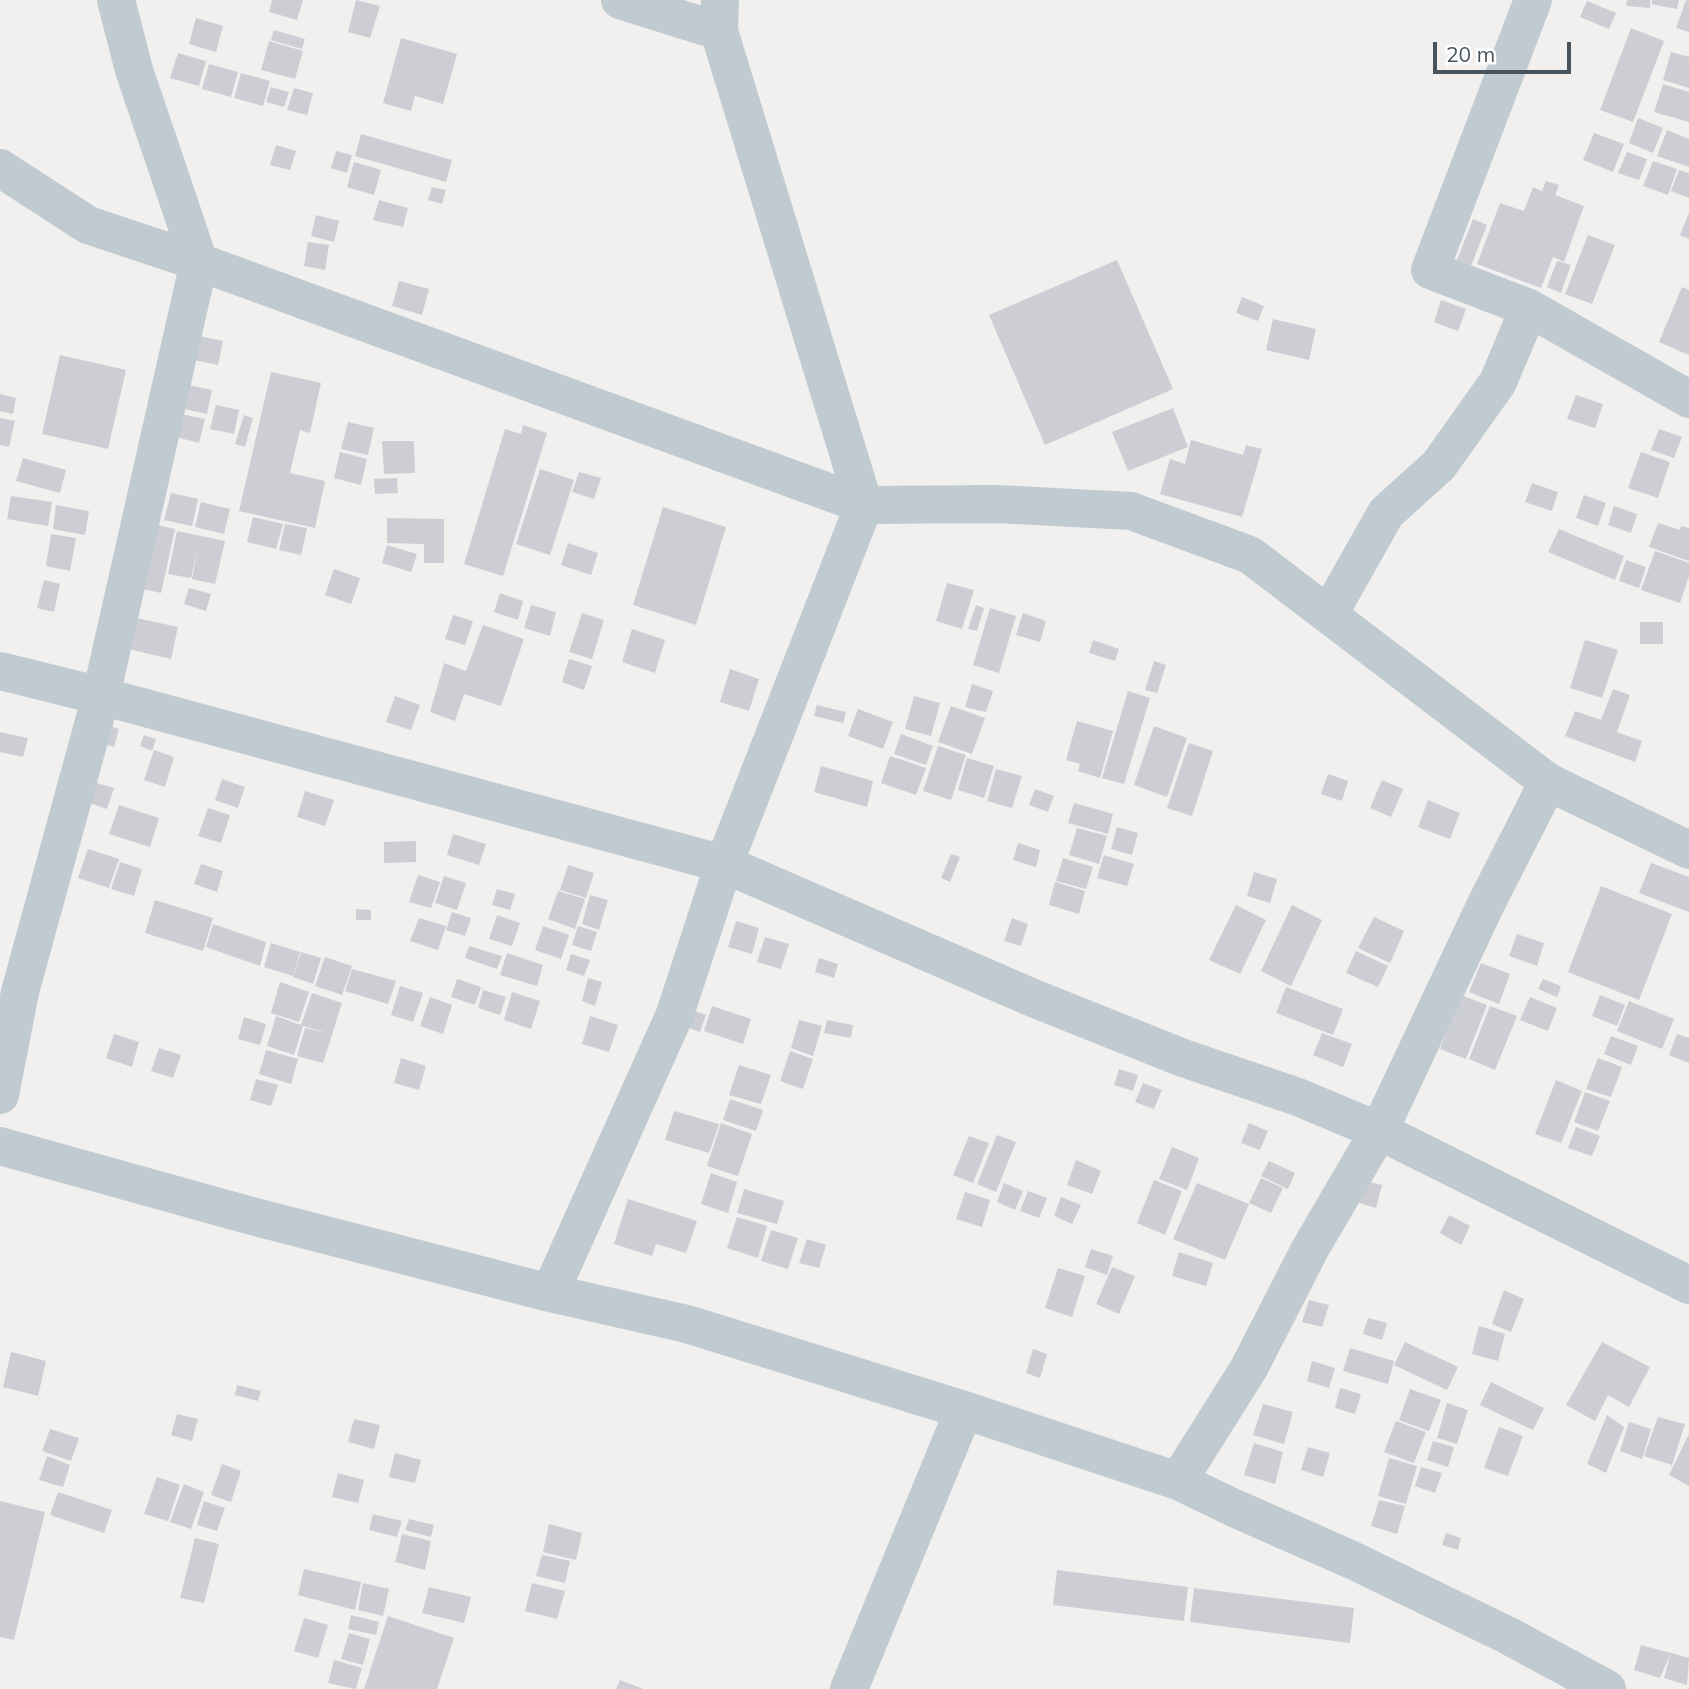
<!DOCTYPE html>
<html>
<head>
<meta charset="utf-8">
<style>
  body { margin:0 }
  #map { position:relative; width:1689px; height:1689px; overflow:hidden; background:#f2efef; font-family:Mulish,sans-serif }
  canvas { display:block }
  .scale { position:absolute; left:1433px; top:42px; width:138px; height:32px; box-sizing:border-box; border:4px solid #47535d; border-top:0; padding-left:9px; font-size:21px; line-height:24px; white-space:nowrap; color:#47535d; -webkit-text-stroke:5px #fff; paint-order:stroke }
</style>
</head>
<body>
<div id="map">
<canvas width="1689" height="1689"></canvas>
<div class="scale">20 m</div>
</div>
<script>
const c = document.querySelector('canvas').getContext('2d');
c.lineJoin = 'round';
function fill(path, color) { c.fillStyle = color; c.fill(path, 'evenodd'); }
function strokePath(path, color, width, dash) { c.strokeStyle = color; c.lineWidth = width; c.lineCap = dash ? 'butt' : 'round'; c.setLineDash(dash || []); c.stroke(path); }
fill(new Path2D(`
  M272,0H303L297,20L269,12Z
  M356,0L380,6L370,38L348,32Z
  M1627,0H1650V8L1626,6Z
  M1652,0H1679L1677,9L1651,4Z
  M1686,0L1689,1V32L1676,28Z
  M1587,1L1616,13L1609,29L1580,17Z
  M196,18L223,26L216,52L189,44Z
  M1631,28L1664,41L1633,122L1600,110Z
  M274,30L305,39L302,49L271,40Z
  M401,38L457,54L443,104L415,96L411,111L383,103Z
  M269,41L303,51L295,79L261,70Z
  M1671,52L1689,57V88L1663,80Z
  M178,53L206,61L199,86L170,78Z
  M209,64L238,72L231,97L202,89Z
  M241,73L270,81L263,106L234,98Z
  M1663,84L1689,92V122L1654,112Z
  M271,87L289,92L284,107L266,102Z
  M294,88L313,93L307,115L287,110Z
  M1638,118L1663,128L1653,153L1629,143Z
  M1667,130L1689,139V167L1657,156Z
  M1594,133L1624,144L1613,172L1583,160Z
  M361,134L452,160L446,182L355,156Z
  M276,145L296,151L290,170L270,165Z
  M336,151L352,155L347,173L331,168Z
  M1627,152L1647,159L1639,180L1618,173Z
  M1653,161L1677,169L1668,195L1643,186Z
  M354,162L381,170L374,195L347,187Z
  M1679,170L1689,173V198L1671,191Z
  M1546,181L1559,185L1555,195L1584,206L1564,262L1553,257L1541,288L1477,264L1500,203L1524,211L1533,187L1542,191Z
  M432,187L446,190L442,204L428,200Z
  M379,200L408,208L403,227L373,220Z
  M1689,213V239L1680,235Z
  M316,215L339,221L334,242L311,236Z
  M1473,219L1487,225L1471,266L1457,260Z
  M1588,235L1615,245L1592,304L1565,294Z
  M308,242L329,245L325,270L304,266Z
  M1117,260L1173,389L1045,445L989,315Z
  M1557,261L1571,265L1561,293L1547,287Z
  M399,281L429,289L422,315L392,306Z
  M1682,287L1689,290V355L1659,342Z
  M1242,297L1264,306L1258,321L1236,313Z
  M1441,300L1466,309L1458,331L1434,322Z
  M1273,319L1316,329L1309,360L1266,350Z
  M199,336L223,341L218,365L194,360Z
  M60,355L126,370L108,449L42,434Z
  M271,372L321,383L310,433L300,430L290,473L325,481L315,528L239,511Z
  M189,385L212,390L207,414L184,409Z
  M0,394L16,398L13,414L0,411Z
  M1576,395L1603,404L1595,428L1567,419Z
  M216,405L239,410L234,434L210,429Z
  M1173,408L1188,447L1128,471L1112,432Z
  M181,414L205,419L199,443L176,437Z
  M244,415L253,418L245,447L235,444Z
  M0,418L15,421L9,447L0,445Z
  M348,422L374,428L368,455L341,449Z
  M523,425L547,433L503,576L464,564L505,429L521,434Z
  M1659,429L1682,437L1674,458L1651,450Z
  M1191,440L1243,455L1246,445L1262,449L1242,517L1160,494L1170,459L1185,464Z
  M382,441H414L415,473L384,474Z
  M340,452L367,459L361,485L334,478Z
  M1641,452L1670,462L1658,498L1628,488Z
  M23,458L66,470L60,493L16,481Z
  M540,469L574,480L550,555L516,544Z
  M579,472L601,478L594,499L572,492Z
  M397,478L398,493L375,494L374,479Z
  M1532,483L1558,492L1552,511L1525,502Z
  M171,493L198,499L192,526L164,520Z
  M1584,495L1606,503L1598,526L1576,518Z
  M11,496L52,502L48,526L7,519Z
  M201,502L230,509L224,534L195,527Z
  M56,505L89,511L85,535L53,529Z
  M1614,506L1637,514L1631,533L1608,525Z
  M663,507L726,527L696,625L633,605Z
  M253,517L283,524L276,549L247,542Z
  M387,518L444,519V563H424V544L387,543Z
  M1658,523L1680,530L1681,526L1689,528V561L1649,547Z
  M152,524L175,529L161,593L138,588Z
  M285,524L307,528L301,555L279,550Z
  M1559,529L1624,556L1615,580L1548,552Z
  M177,531L225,541L215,584L192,579L198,546L191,578L168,574Z
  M51,534L76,538L70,571L46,566Z
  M568,543L598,553L591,575L561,565Z
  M387,545L417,554L411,572L382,563Z
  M1655,551L1689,563V576L1680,603L1641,590Z
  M1626,560L1646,567L1639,588L1619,581Z
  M334,569L360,578L351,604L325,595Z
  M44,580L60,584L54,612L37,608Z
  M947,583L974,590L962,629L936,621Z
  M189,588L211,594L206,611L184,604Z
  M500,593L523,601L518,620L494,612Z
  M531,605L556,612L550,636L524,628Z
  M976,605L984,608L977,631L968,629Z
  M990,608L1016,616L999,673L973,665Z
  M582,613L604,620L592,659L569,652Z
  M1023,613L1046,621L1040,642L1016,635Z
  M453,615L473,621L465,645L445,639Z
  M127,616L178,627L171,659L120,647Z
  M1640,622H1663V644H1640Z
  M483,625L524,639L501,706L464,694L455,721L430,712L444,663L466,671Z
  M632,629L665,640L655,673L622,662Z
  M1093,640L1119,649L1115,661L1089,653Z
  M1585,640L1618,650L1602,698L1570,688Z
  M569,659L592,666L584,690L562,682Z
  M1154,661L1166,665L1157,693L1145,690Z
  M730,669L759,679L749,711L720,702Z
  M972,684L993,691L986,712L965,707Z
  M1613,689L1630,695L1617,732L1642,741L1635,762L1565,736L1575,711L1601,720Z
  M1128,691L1150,698L1124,784L1102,778Z
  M395,696L420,705L411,730L386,722Z
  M914,696L940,703L931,736L905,729Z
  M817,705L846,712L843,723L814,716Z
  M951,706L985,718L972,754L938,742Z
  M858,709L893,722L883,749L848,736Z
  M1077,721L1113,731L1100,778L1078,771L1080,764L1066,760Z
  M101,723L119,729L114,747L95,741Z
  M1154,726L1187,738L1167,797L1134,785Z
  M0,732L28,738L23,757L0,752Z
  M901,734L933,746L926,765L894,754Z
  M144,735L156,739L152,751L140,746Z
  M1189,743L1213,751L1192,816L1167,808Z
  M938,746L966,755L951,800L923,791Z
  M154,750L174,757L165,787L144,780Z
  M890,756L926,768L916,795L881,783Z
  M967,758L994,766L984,798L958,790Z
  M821,766L873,781L867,807L814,792Z
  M996,769L1022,776L1012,808L987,801Z
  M1328,774L1348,781L1342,801L1321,794Z
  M222,779L245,787L238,808L215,800Z
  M87,780L114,788L107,809L81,800Z
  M1382,780L1403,789L1391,817L1370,808Z
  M1035,789L1054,796L1048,812L1029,805Z
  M305,791L334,800L325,826L297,817Z
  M1428,800L1460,813L1450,839L1418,827Z
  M1074,803L1113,814L1108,834L1068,823Z
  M119,805L159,818L150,847L109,834Z
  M208,808L230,815L221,843L198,836Z
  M1117,827L1138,833L1132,855L1111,849Z
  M1077,828L1107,836L1099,864L1069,855Z
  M453,834L486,844L479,865L447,855Z
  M416,841V862L384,863V842Z
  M1018,843L1040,850L1036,867L1013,860Z
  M88,849L119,859L109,888L78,878Z
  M951,854L960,857L950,882L941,878Z
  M1104,855L1134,864L1127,886L1097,878Z
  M1063,858L1093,867L1086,889L1056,881Z
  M120,862L142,869L134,896L111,889Z
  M1651,863L1689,877V912L1639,893Z
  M201,864L223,871L217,892L194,884Z
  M568,865L594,873L586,898L560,890Z
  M1254,872L1277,879L1270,903L1247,896Z
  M418,875L440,882L431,908L409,902Z
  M444,876L466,883L457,910L435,903Z
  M1055,882L1085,891L1079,914L1049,905Z
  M1601,886L1672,914L1639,1000L1568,972Z
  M497,889L515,894L510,910L492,905Z
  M558,891L585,899L575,929L548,919Z
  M590,895L608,900L599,930L582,924Z
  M155,900L213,918L203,951L145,933Z
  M1236,905L1266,920L1240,974L1209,960Z
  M1292,905L1322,920L1291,986L1261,971Z
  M356,909L371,910V920H356Z
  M452,912L471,918L465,936L446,930Z
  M497,915L520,923L512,946L489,939Z
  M1374,917L1404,931L1390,963L1358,948Z
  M419,918L446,926L438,950L410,941Z
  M1012,918L1028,924L1021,946L1004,941Z
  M736,921L759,928L752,954L728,947Z
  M213,924L266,942L260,966L206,947Z
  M543,926L569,935L561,959L535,950Z
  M578,926L597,932L591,951L572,945Z
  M1517,934L1544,943L1537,966L1509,956Z
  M765,937L789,944L781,969L757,962Z
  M271,943L300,952L293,976L264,967Z
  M469,946L502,956L497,969L465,958Z
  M1356,951L1388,966L1378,987L1346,973Z
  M301,952L321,958L313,984L293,977Z
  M507,953L543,965L537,986L500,975Z
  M571,954L590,960L584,976L566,970Z
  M325,957L352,966L342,995L315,986Z
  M819,958L838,964L834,978L815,972Z
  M1481,963L1510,974L1499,1004L1469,992Z
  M352,969L396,981L388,1004L345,991Z
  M588,978L602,982L595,1006L582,1001Z
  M457,979L481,987L475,1005L451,997Z
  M1543,979L1561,986L1557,997L1538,989Z
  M280,982L309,992L299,1022L271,1013Z
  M400,986L423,993L413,1022L391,1015Z
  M1286,987L1343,1009L1333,1035L1276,1013Z
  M483,990L506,997L500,1015L478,1008Z
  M512,992L540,1001L531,1029L504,1020Z
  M312,993L342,1003L323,1063L297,1056L305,1028L328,1033L303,1026L294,1055L267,1046L276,1016L301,1025Z
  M1461,995L1487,1005L1466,1059L1440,1049Z
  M1600,995L1625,1005L1617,1026L1592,1016Z
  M430,997L452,1005L443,1034L420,1026Z
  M1530,997L1557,1008L1548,1031L1520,1020Z
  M1629,1001L1674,1019L1662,1049L1617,1031Z
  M712,1006L751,1019L743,1044L704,1031Z
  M1490,1006L1517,1016L1495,1070L1469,1059Z
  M688,1009L706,1015L700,1032L683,1026Z
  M590,1016L618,1025L609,1052L582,1044Z
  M244,1017L266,1024L260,1045L238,1039Z
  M799,1020L822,1026L813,1056L791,1048Z
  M827,1020L853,1025L851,1038L824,1033Z
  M1322,1033L1352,1044L1343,1067L1313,1055Z
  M114,1034L139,1042L132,1067L106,1058Z
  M1677,1034L1689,1038V1063L1669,1055Z
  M1611,1036L1638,1046L1631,1065L1604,1054Z
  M159,1048L181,1055L173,1078L151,1071Z
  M266,1050L298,1059L291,1084L259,1074Z
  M790,1051L813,1059L803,1089L780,1081Z
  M401,1058L426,1066L419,1090L394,1083Z
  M1598,1058L1622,1067L1611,1097L1586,1089Z
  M739,1065L771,1075L761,1104L729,1095Z
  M1119,1069L1138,1075L1133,1091L1114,1085Z
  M256,1079L278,1085L271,1106L250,1100Z
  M1556,1080L1582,1091L1561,1143L1535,1134Z
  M1143,1083L1162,1090L1154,1109L1135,1102Z
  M1585,1092L1610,1101L1598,1131L1574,1122Z
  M730,1099L763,1110L756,1131L723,1120Z
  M674,1111L719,1124L709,1153L665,1140Z
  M721,1123L752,1134L738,1176L707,1166Z
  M1249,1123L1268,1131L1260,1150L1241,1143Z
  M1576,1127L1600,1136L1592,1156L1568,1148Z
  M997,1135L1016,1142L996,1192L977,1184Z
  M969,1136L989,1143L973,1183L953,1175Z
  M1172,1147L1199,1158L1187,1190L1159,1179Z
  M1076,1160L1101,1171L1092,1194L1067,1185Z
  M1269,1161L1295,1173L1288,1189L1261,1176Z
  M711,1173L737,1182L728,1213L701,1204Z
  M1261,1178L1283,1188L1271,1213L1249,1203Z
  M1154,1180L1182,1191L1165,1235L1137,1223Z
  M1362,1180L1382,1185L1376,1208L1356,1202Z
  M1004,1183L1023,1191L1015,1210L997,1202Z
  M1197,1183L1249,1204L1225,1260L1173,1239Z
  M744,1189L784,1201L777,1224L737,1213Z
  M1028,1191L1047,1198L1039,1218L1020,1211Z
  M965,1192L990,1200L982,1227L956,1219Z
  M1061,1197L1081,1205L1072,1224L1054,1216Z
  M628,1199L697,1221L686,1253L656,1244L652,1256L614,1244Z
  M1449,1215L1470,1226L1461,1245L1440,1233Z
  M737,1217L767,1226L758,1258L727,1248Z
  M771,1230L798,1238L788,1269L761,1261Z
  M807,1239L826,1245L819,1268L799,1263Z
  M1091,1249L1113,1256L1107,1275L1085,1267Z
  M1179,1252L1213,1263L1206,1286L1172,1276Z
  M1112,1267L1135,1276L1119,1314L1096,1304Z
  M1058,1268L1085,1276L1072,1317L1045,1308Z
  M1504,1290L1524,1299L1511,1332L1492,1324Z
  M1309,1300L1329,1305L1322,1327L1302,1322Z
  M1368,1318L1387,1323L1382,1340L1363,1334Z
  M1479,1326L1505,1334L1498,1361L1472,1354Z
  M1405,1342L1458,1367L1447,1390L1394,1365Z
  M1602,1342L1650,1367L1629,1407L1608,1395L1595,1421L1566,1405Z
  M1350,1348L1394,1361L1388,1384L1343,1371Z
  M1033,1349L1047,1354L1040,1378L1026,1373Z
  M11,1352L46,1361L38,1396L3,1387Z
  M1312,1361L1335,1368L1329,1388L1307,1381Z
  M1491,1382L1544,1408L1533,1430L1480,1405Z
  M237,1385L261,1391L258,1401L235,1395Z
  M1340,1388L1361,1394L1355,1414L1335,1408Z
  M1410,1389L1441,1400L1429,1431L1399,1420Z
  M1447,1403L1468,1410L1457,1444L1437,1438Z
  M1263,1404L1293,1412L1284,1444L1253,1435Z
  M177,1414L198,1419L192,1441L171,1435Z
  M1607,1415L1624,1427L1606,1473L1587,1464Z
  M1658,1417L1685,1424L1672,1465L1644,1456Z
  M354,1419L380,1425L374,1449L348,1442Z
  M1396,1421L1426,1432L1414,1463L1384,1452Z
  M1629,1422L1651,1429L1642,1459L1620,1451Z
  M1499,1427L1523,1436L1508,1476L1484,1468Z
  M50,1429L79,1438L71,1461L42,1451Z
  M1689,1434V1486L1669,1475Z
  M1433,1441L1454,1447L1448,1467L1427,1460Z
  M1254,1443L1283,1452L1275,1484L1244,1475Z
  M1308,1447L1330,1453L1323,1477L1301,1470Z
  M395,1453L421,1460L415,1483L389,1477Z
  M47,1456L70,1465L63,1487L39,1480Z
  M1389,1458L1417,1466L1406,1504L1378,1496Z
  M222,1464L241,1471L231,1502L211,1495Z
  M1421,1467L1442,1473L1435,1493L1415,1486Z
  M338,1473L364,1480L358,1503L332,1497Z
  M157,1477L180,1485L168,1521L144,1514Z
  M184,1484L204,1492L191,1529L170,1522Z
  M58,1492L112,1510L104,1533L50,1515Z
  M1379,1500L1405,1506L1397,1534L1371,1526Z
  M0,1501L45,1512L14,1640L0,1637Z
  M204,1501L225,1508L217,1531L197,1525Z
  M373,1514L402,1521L397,1537L369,1530Z
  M409,1519L434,1525L431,1537L405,1530Z
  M549,1524L582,1533L576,1560L543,1552Z
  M1446,1533L1461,1538L1458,1550L1442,1545Z
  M402,1534L431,1541L425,1570L395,1562Z
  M195,1538L219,1544L204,1603L180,1598Z
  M542,1555L570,1561L565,1583L536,1576Z
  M304,1569L361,1582L355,1610L298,1595Z
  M1057,1570L1188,1587L1184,1621L1053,1605Z
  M363,1583L389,1589L383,1616L358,1610Z
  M532,1583L565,1591L557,1619L525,1611Z
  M429,1587L471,1597L464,1623L422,1613Z
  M1194,1588L1354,1608L1350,1643L1190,1622Z
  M351,1615L379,1622L376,1635L348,1629Z
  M388,1616L454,1638L437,1689H364Z
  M304,1618L328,1625L318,1658L294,1651Z
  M349,1633L370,1639L363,1665L341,1659Z
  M1641,1645L1671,1653L1660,1678L1634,1670Z
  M1671,1653L1689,1658L1687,1685L1664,1678Z
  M334,1660L362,1668L356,1689L328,1683Z
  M620,1680L643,1689H616Z`), '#ccced4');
strokePath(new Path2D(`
  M620,0L719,31
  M1533,0L1430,270L1529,308L1689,399
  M0,168L88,225L199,262L864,505L997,504L1131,511L1250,555L1548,782L1689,850
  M1329,614L1386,513L1439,465L1498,382L1529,308
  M0,671L101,696L724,864L1033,998L1183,1058L1298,1097L1379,1131L1689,1285
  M0,1095L20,992L101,696L199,262L134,70L116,0
  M0,1146L248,1215L550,1293L687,1324L964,1410L1178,1481L1234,1508L1352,1560L1507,1635L1607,1689
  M550,1293L675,1014L724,864L864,505L719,31L720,0
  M1178,1481L1249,1368L1310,1249L1379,1131L1486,904L1548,782
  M849,1689L964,1410`), '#bfcad1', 38);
</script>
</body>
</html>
